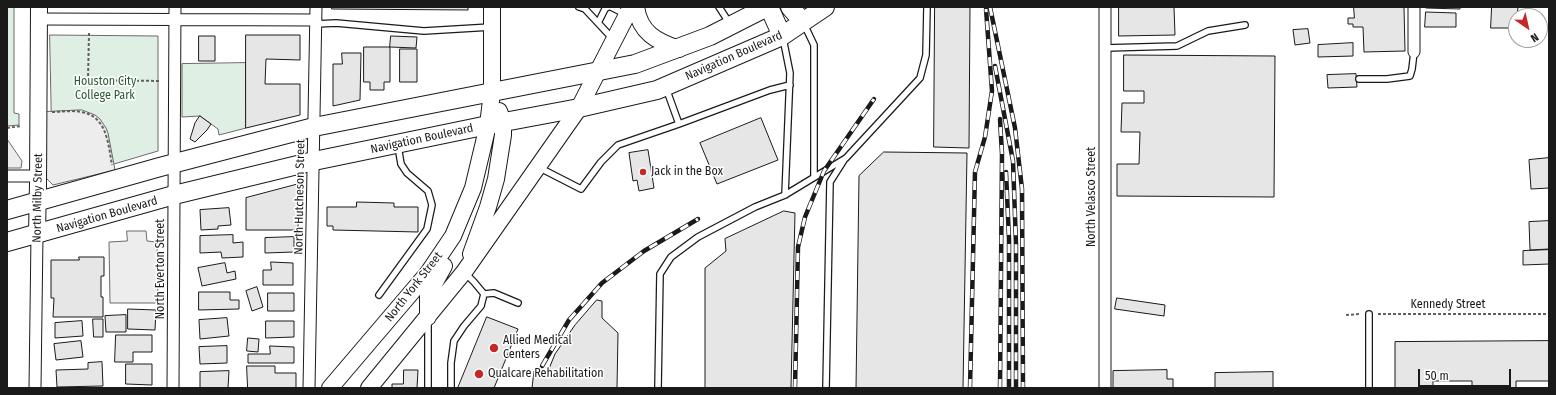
<!DOCTYPE html>
<html>
<head>
<meta charset="utf-8">
<style>
  body { margin:0 }
  #map { position:relative; width:1556px; height:395px; overflow:hidden; background:#fff; font-family:"Fira Sans Condensed",sans-serif }
  canvas { display:block }
  .frame { position:absolute; inset:0; border:8px solid #1a1a1a; pointer-events:none }
  .north { position:absolute; left:1508px; top:8px; width:40px; height:40px; box-sizing:border-box; background:#fff; border:1px solid #a3a3a3; border-radius:50%; rotate:146deg; font-size:11px; font-weight:700; line-height:16px; text-align:center; color:#1a1a1a }
  .north::after { content:''; display:block; margin:auto; width:14px; height:18px; background:#c62828; clip-path:polygon(50% 0,100% 100%,50% 72%,0 100%) }
  .scale { position:absolute; left:1418px; top:369px; width:93px; height:18px; box-sizing:border-box; border:2px solid #1a1a1a; border-top:0; padding-left:5px; font-size:12px; line-height:14px; white-space:nowrap; color:#1a1a1a; -webkit-text-stroke:3px #fff; paint-order:stroke }
</style>
</head>
<body>
<div id="map">
<canvas width="1556" height="395"></canvas>
<div class="frame"></div>
<div class="north">N</div>
<div class="scale">50 m</div>
</div>
<script>
const c = document.querySelector('canvas').getContext('2d');
c.lineJoin = 'round';
function fill(path, color) { c.fillStyle = color; c.fill(path, 'evenodd'); }
function strokePath(path, color, width, dash) { c.strokeStyle = color; c.lineWidth = width; c.lineCap = dash ? 'butt' : 'round'; c.setLineDash(dash || []); c.stroke(path); }
function drawText(font, color, halo, rows, align = 'center') {
  c.font = font + ' "Fira Sans Condensed",sans-serif'; c.lineWidth = 3; c.setLineDash([]); c.textBaseline = 'middle'; c.strokeStyle = halo; c.fillStyle = color; for (const [text, x, y, turn = 0] of rows) {
    c.save(); c.translate(x, y); c.rotate((+turn || 0) * Math.PI / 180); c.textAlign = isNaN(turn) ? turn : align; if (halo) c.strokeText(text, 0, 0); c.fillText(text, 0, 0); c.restore();
  }
}
const green = new Path2D(`
  M7,7H14V113L19,114V125L7,126Z
  M50,35L158,36V151L114,164L53,178Z
  M246,63V128L219,135L218,129L200,116L182,117V64Z`);
fill(green, '#e0efe3');
strokePath(green, '#6a6a6a', 1);
const parking = new Path2D(`
  M82,110L95,115L100,119L106,128L108,133L115,170L53,185L46,178L45,112Z
  M7,139L22,161L21,168H7Z
  M127,231H146L147,241L157,242L158,303H110L109,242L127,241Z`);
fill(parking, '#ededed');
strokePath(parking, '#6a6a6a', 1);
const building = new Path2D(`
  M332,7H468V10L332,9Z
  M935,7H970L969,148L934,147Z
  M1119,7H1174L1175,35L1119,36Z
  M1354,7H1404L1405,51L1364,52L1363,27H1353V24H1348V18H1354Z
  M1426,7H1460V9L1426,8Z
  M1492,7H1518L1516,28H1491Z
  M1426,12L1456,13V27H1425Z
  M1308,29L1310,43L1295,45L1293,30Z
  M246,35H300V60L266,59L265,84H300V115L246,128Z
  M199,36H215V61H199Z
  M391,36L417,37L416,48L390,47Z
  M1353,43V56L1318,57V45Z
  M364,47H390V82H384V90H370V82H364Z
  M400,49H417V82H400Z
  M342,53H361L360,100L333,106V64H342Z
  M1124,55L1275,56L1274,197L1117,196V164H1139L1140,132H1121L1122,103H1144V91H1124Z
  M1356,74L1357,87L1328,88L1327,75Z
  M200,116L211,124L207,130L195,142L190,139L195,123Z
  M761,118L778,160L717,184L700,143Z
  M648,150L654,188L639,191L637,180L633,181L629,153Z
  M884,152L967,153L963,388H856L859,176Z
  M1549,158V188L1531,189L1529,160Z
  M299,184L298,230H246V198Z
  M357,202L394,203V207H418V232L333,230V226H327V207H356Z
  M229,208L231,225L218,226V229L201,230L200,210Z
  M784,211L795,213L791,388H705V268L726,251L725,239Z
  M1549,221V249L1530,250L1529,222Z
  M233,235V243L243,242V257L222,258L221,252L200,253V236Z
  M294,237V252L265,253V238Z
  M1549,250V264L1523,265V251Z
  M79,257H104V276H101V297H103V317H53L54,298H51V260H79Z
  M271,262L293,263V285H263V270H271Z
  M225,263L227,273L235,271L236,279L202,286L198,268Z
  M257,287L263,307L252,311L246,291Z
  M199,292H230V300H239V309L199,310Z
  M268,293H294V311H268Z
  M1117,298L1165,305L1164,316L1115,309Z
  M597,300L602,301V318L618,333L617,388H532L534,371L546,376L555,354L575,325Z
  M128,309L156,310L155,330L128,329Z
  M126,315V332H106L105,316Z
  M487,317L518,329L494,388H458Z
  M227,318L229,336L200,339L199,320Z
  M93,319H103V337H94Z
  M82,321L83,336L55,338V323Z
  M266,321H294V337L266,338Z
  M116,335H152V352H133V362H115Z
  M248,338L259,339L258,352L247,351Z
  M81,341L83,357L56,360L54,344Z
  M1549,341V381H1516V388H1472V381H1433V388H1395V342Z
  M227,346V363L200,364L199,347Z
  M270,346L294,347V363H248V354H270Z
  M102,362L103,386L57,387L56,370L88,369V363Z
  M126,364H152V385L126,384Z
  M247,366H275V373H296V388H248Z
  M404,370H418L417,388H392V384H403Z
  M1167,370V379H1173V388H1113V371Z
  M229,371L228,388H200V372Z
  M1273,372V388H1215V373Z`);
fill(building, '#e6e6e6');
strokePath(building, '#1a1a1a', 1);
const lane = new Path2D(`
  M579,7L585,9L613,39
  M611,7L625,14
  M719,7L730,24
  M598,23L605,9L608,7
  M316,24L336,23L424,31L491,27
  M804,24L814,45V177
  M783,38L790,73L785,195
  M1105,48L1177,46L1208,31L1245,25
  M1359,79H1387L1410,76L1412,69L1414,52
  M666,88L679,124
  M540,168L581,189L601,162L618,145L679,124L770,90L790,85
  M484,294L494,293L518,303
  M379,295L427,229L432,205L428,191L407,173L401,164L398,146
  M1369,314V388
  M428,388V322
  M451,388V363L454,341L464,326L481,306L484,294L474,282L464,272
  M658,388L660,274L671,257L698,237L755,207L785,195L846,158L920,78L926,55L927,7
  M826,388L830,182L844,160`);
const street = new Path2D(`
  M39,19L316,20
  M1414,52V7
  M7,176H38
  M35,388L37,235
  M173,388L175,7
  M309,388L316,7
  M1105,388V7`);
const secondary = new Path2D(`
  M636,7C640,33 656,41 679,49
  M37,235L38,184L39,7
  M471,254L488,207L496,179L503,135V122L499,111
  M428,317V295L444,266
  M330,388L428,273L453,236L473,188L488,125L492,92V7
  M369,388L464,272L579,108L631,7`);
const primary = new Path2D(`
  M769,7L782,36
  M790,7L803,22
  M7,210L160,167L314,127L635,64L710,36L767,7
  M7,242L174,195L314,161L488,125L579,108L657,90L782,36L825,7`);
strokePath(lane, '#1a1a1a', 8);
strokePath(street, '#1a1a1a', 13);
strokePath(secondary, '#1a1a1a', 18);
strokePath(primary, '#1a1a1a', 20);
strokePath(new Path2D(`
  M89,33L88,80L161,81
  M52,112C62,112 72,110 81,112C107,116 108,143 112,165
  M7,128L21,126
  M1378,314H1549
  M1346,315L1360,314`), '#5f5f5f', 2, [3, 2]);
strokePath(lane, '#fff', 5.5);
strokePath(street, '#fff', 11);
strokePath(secondary, '#fff', 16);
strokePath(primary, '#fff', 18);
const rail = new Path2D(`
  M990,7L1015,128L1022,189L1023,388
  M995,66L1013,161L1016,244V388
  M1006,172L1009,239V388
  M542,366L569,320L602,283L644,251L698,219
  M795,388L798,247L805,217L824,171L874,99
  M970,388L975,172L985,137L992,91L986,9
  M1000,388L1002,154L1000,119`);
strokePath(rail, '#1a1a1a', 4.5);
strokePath(rail, '#fff', 3, [9]);
for (const [x, y, r, color] of [
  [643,172,4,"#c62828"],
  [494,348,5,"#c62828"],
  [479,374,5,"#c62828"]
]) { const dot = new Path2D(); dot.arc(x, y, r, 0, 2 * Math.PI); c.fillStyle = color; c.fill(dot); strokePath(dot, '#fff', 1.5); }
drawText('12px', '#1a1a1a', '#fff', [
  ["Navigation Boulevard",734,56,-24],
  ["Navigation Boulevard",422,139,-12],
  ["North Hutcheson Street",300,197,-89],
  ["North Velasco Street",1092,197,-90],
  ["North Milby Street",38,198,-89],
  ["Navigation Boulevard",107,215,-16],
  ["North Everton Street",161,269,-90],
  ["North York Street",414,287,-52],
  ["Kennedy Street",1448,305]
]);
drawText('12px', '#2b5a34', '#fff', [
  ["Houston City",105,82],
  ["College Park",105,96]
]);
drawText('12px', '#1a1a1a', '#fff', [
  ["Jack in the Box",651,172],
  ["Allied Medical",503,341],
  ["Centers",503,355],
  ["Qualcare Rehabilitation",488,374]
], 'left');
</script>
</body>
</html>
